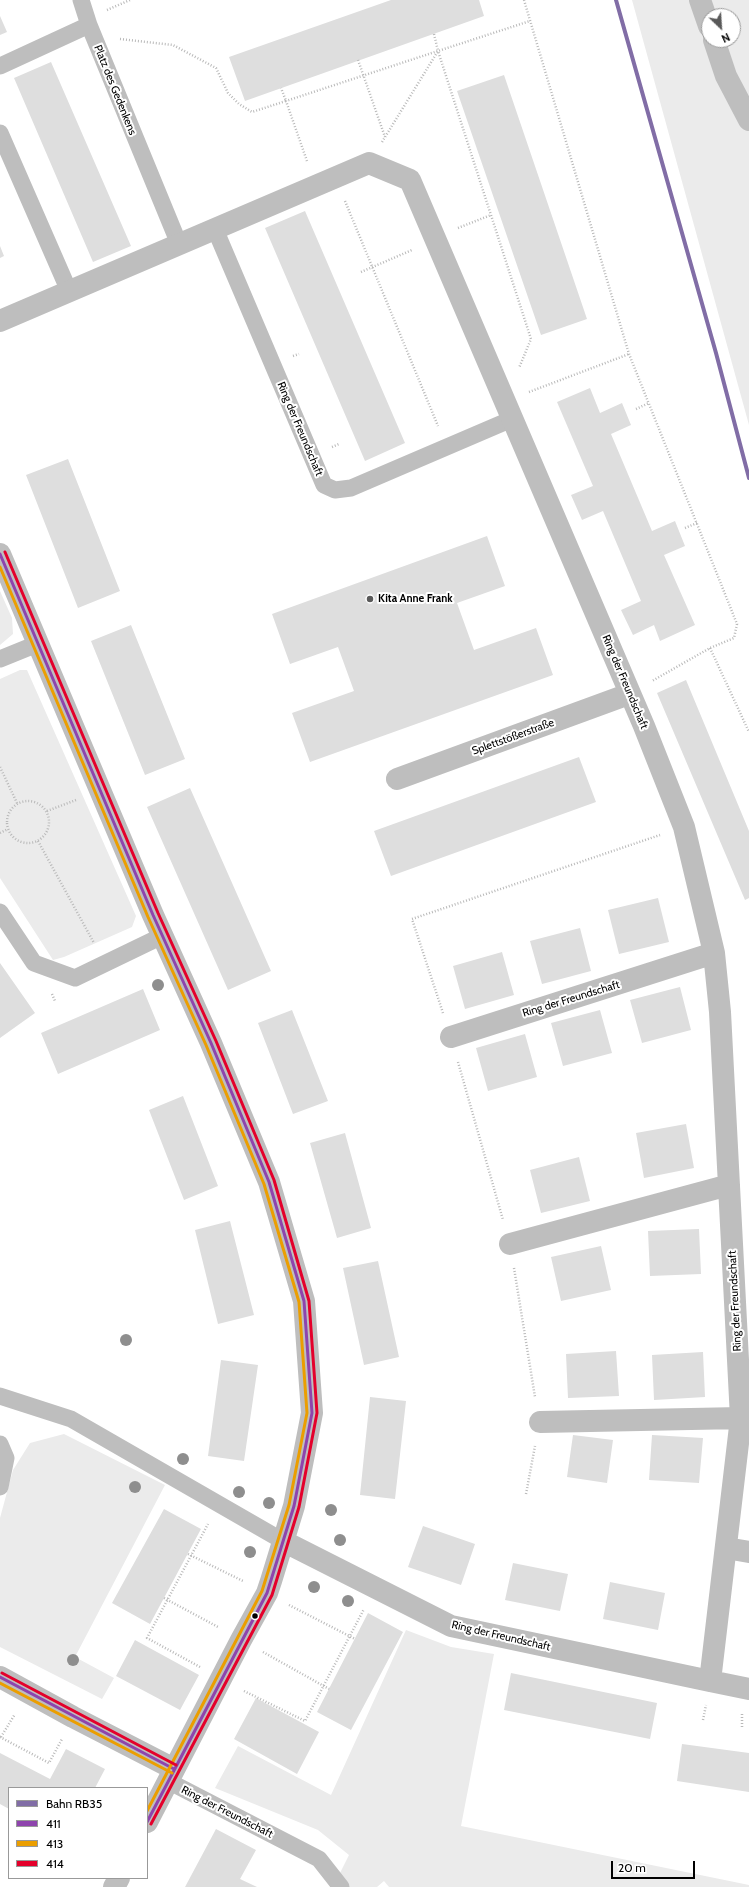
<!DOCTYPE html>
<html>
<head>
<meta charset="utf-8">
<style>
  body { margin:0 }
  #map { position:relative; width:749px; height:1887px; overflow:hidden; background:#fff; font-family:Cabin,sans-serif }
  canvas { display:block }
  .legend { position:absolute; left:8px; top:1787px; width:140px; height:92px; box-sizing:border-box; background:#fff; border:1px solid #999; margin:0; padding:5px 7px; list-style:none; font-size:12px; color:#000 }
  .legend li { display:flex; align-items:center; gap:8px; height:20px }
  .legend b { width:20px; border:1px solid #999 }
  .north { position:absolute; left:701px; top:8px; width:40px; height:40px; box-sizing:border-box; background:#fff; border:1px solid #999; border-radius:50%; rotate:155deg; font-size:11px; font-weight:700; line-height:16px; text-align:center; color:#000 }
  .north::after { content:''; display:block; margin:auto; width:14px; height:18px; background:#595959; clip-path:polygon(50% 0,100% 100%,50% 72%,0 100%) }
  .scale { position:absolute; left:611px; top:1861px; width:84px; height:18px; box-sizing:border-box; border:2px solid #000; border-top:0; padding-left:5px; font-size:12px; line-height:14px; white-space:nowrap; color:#000; -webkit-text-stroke:3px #fff; paint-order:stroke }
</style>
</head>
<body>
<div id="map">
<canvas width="749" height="1887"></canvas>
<ul class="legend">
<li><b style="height:5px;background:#816da6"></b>Bahn RB35</li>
<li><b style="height:5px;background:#8e44ad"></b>411</li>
<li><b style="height:5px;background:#eb9e00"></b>413</li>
<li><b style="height:5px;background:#e4002b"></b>414</li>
</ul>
<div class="north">N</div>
<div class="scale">20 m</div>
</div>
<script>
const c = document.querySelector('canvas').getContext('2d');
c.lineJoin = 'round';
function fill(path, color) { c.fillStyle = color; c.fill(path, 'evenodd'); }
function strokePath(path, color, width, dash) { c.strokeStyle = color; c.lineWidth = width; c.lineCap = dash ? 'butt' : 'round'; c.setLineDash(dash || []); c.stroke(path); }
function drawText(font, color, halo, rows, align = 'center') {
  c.font = font + ' Cabin,sans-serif'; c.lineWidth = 4; c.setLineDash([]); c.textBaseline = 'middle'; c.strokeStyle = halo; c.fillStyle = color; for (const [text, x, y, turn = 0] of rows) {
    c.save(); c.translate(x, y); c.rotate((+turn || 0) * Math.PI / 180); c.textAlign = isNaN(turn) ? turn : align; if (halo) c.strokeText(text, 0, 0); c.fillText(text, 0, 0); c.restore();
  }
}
fill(new Path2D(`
  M632,0H749V425ZM709,16H733V40H709Z
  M0,591L12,618L13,634L0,645Z
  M20,670H27L136,916L132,927L64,957L53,960L0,878V679Z
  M64,1434L165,1485L75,1657L114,1678L102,1699L0,1647V1518L13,1470L30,1443Z
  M406,1630L451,1647L494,1654L461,1826L749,1885V1887H389L384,1881L377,1887H348L339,1875L349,1855L318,1830L215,1788L238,1746L331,1795Z`), '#ebebeb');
fill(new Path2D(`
  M391,0H479L484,16L245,101L229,57Z
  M0,16L7,32L0,35Z
  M51,62L131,246L93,262L14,78Z
  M504,75L587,319L541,335L457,91Z
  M305,211L405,443L365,461L265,228Z
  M0,246L4,256L0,258Z
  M590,388L600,413L622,403L631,425L611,434L652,531L675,521L685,546L664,555L695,625L660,641L654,625L633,635L621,610L641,601L603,511L582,520L571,495L593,486L557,402Z
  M68,459L120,591L78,608L26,475Z
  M487,536L505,586L457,603L474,650L536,628L553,675L310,762L292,713L354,691L338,647L290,664L272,614Z
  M131,625L185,759L145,775L91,641Z
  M686,680L749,831V898L745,900L657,693Z
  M579,757L596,802L391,876L374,831Z
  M190,788L271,971L228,990L147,807Z
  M658,898L669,942L619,954L608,910Z
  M580,928L591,971L542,984L530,941Z
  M502,952L514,995L465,1009L453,966Z
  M0,963L35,1013L0,1038Z
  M680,987L691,1030L642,1043L630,1000Z
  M143,989L160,1030L58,1074L41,1033Z
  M292,1010L328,1101L293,1114L258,1023Z
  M600,1010L612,1053L563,1066L551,1023Z
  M525,1034L537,1077L488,1091L476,1048Z
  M183,1096L218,1186L184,1200L149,1110Z
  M686,1124L694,1168L644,1178L636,1133Z
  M345,1133L371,1228L337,1238L310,1143Z
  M579,1157L590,1201L541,1213L530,1170Z
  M230,1221L254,1315L218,1324L195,1230Z
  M699,1229L701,1274L650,1276L648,1231Z
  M601,1246L611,1290L561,1301L551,1257Z
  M378,1261L399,1357L364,1365L343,1268Z
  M616,1351L619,1396L568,1398L566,1354Z
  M703,1352L705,1397L654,1400L652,1355Z
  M221,1360L258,1365L244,1461L208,1456Z
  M370,1397L406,1401L395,1499L360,1495Z
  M573,1435L613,1440L607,1483L567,1477Z
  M652,1435L703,1438L699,1483L649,1480Z
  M164,1509L201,1529L150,1624L112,1603Z
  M423,1526L475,1544L461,1585L408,1567Z
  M513,1563L568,1574L560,1611L505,1600Z
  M610,1582L665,1593L658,1630L603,1619Z
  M368,1613L403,1632L351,1730L317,1712Z
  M135,1640L199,1675L180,1710L116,1676Z
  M511,1673L657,1703L650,1739L504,1710Z
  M256,1698L319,1732L297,1774L234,1739Z
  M682,1744L749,1753V1792L677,1781Z
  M66,1749L105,1769L95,1788H9V1809L0,1804V1753L50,1779Z
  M216,1829L256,1850L240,1879L257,1887H185Z`), '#dedede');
strokePath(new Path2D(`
  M524,0L629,354L737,624L734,638L710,648L652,681
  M107,10L130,0
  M434,34L438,51
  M120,39L173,45L216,68L228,93L239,104L252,112L286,101L281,88
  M358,60L385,137
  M382,142L438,51L530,21
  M307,161L286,101L438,51L531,339L519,368
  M345,201L438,426
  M458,228L491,215
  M361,272L412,250
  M293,356L299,354
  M529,392L629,354
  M636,409L649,403
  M332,447L339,444
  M685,528L697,523
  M710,648L749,732
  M0,767L17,803
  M7 822a21 21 0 1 1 42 0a21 21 0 1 1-42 0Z
  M47,811L76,800
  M0,833L8,829
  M38,841L94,943
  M52,994L55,1001
  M443,1013L412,919L660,835
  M458,1062L503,1220
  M514,1268L535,1397
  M526,1494L535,1446
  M188,1554L243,1581
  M164,1598L218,1627
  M289,1605L355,1639
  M263,1652L329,1689
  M200,1667L147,1638L208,1524
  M244,1691L305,1721L364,1609
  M703,1720L706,1705
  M742,1727V1714
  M0,1737L49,1763L62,1739
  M1,1737L15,1714`), '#b9b9b9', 2.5, [1, 2]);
strokePath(new Path2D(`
  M81,0L89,25
  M0,66L89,25L179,244
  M0,133L69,291
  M215,229L324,485L335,490L351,488L512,419
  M0,659L37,644
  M0,912L34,963L75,978L162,936
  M0,1396L71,1419L283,1541
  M0,1444L6,1458L0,1487
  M168,1781L319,1859L341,1887`), '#bebebe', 17);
strokePath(new Path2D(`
  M700,0L709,26
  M714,40L726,76L749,120
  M0,321L369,163L410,180L644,726L684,827L714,953L720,1012L741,1418L710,1681L451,1626L283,1541
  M0,554L153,915L211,1043L269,1182L304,1301L312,1413L294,1506L271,1581L267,1593L241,1640L147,1822
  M397,779L629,694
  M451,1037L714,953
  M510,1244L729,1185
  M540,1422L741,1418
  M726,1548L749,1552
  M0,1677L73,1717L174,1769
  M710,1681L749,1689
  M114,1887L119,1878`), '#bebebe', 22);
strokePath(new Path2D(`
  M0,554L153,915L211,1043L269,1182L304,1301L312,1413L294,1506L267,1593L147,1822
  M0,1677L174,1769`), '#8e44ad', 3);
strokePath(new Path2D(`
  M0,567L148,917L206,1045L264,1184L299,1302L307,1413L289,1505L262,1591L147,1811
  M0,1683L172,1773`), '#eb9e00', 3);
strokePath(new Path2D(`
  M5,552L158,913L216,1041L274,1180L309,1301L317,1413L299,1507L272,1595L151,1824
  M2,1673L176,1765`), '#e4002b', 3);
strokePath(new Path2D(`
  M616,0L716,353L749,478`), '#816da6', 4);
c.fillStyle = '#8e8e8e';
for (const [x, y] of [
  [158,985],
  [126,1340],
  [183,1459],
  [135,1487],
  [239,1492],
  [269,1503],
  [331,1510],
  [340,1540],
  [250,1552],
  [314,1587],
  [348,1601],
  [73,1660]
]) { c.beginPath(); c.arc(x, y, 6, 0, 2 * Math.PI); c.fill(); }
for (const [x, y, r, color] of [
  [370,599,4,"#595959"],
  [255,1616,3.5,"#000"]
]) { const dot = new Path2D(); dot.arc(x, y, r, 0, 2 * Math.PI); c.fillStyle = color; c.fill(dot); strokePath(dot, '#fff', 1.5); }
drawText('11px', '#000', '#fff', [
  ["Platz des Gedenkens",115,90,68],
  ["Ring der Freundschaft",300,429,67],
  ["Ring der Freundschaft",625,682,67],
  ["Splettstößerstraße",513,737,-20],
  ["Ring der Freundschaft",571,999,-17],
  ["Ring der Freundschaft",735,1301,-93],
  ["Ring der Freundschaft",501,1636,13],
  ["Ring der Freundschaft",227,1812,27]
]);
drawText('bold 11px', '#000', '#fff', [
  ["Kita Anne Frank",378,599]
], 'left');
</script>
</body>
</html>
